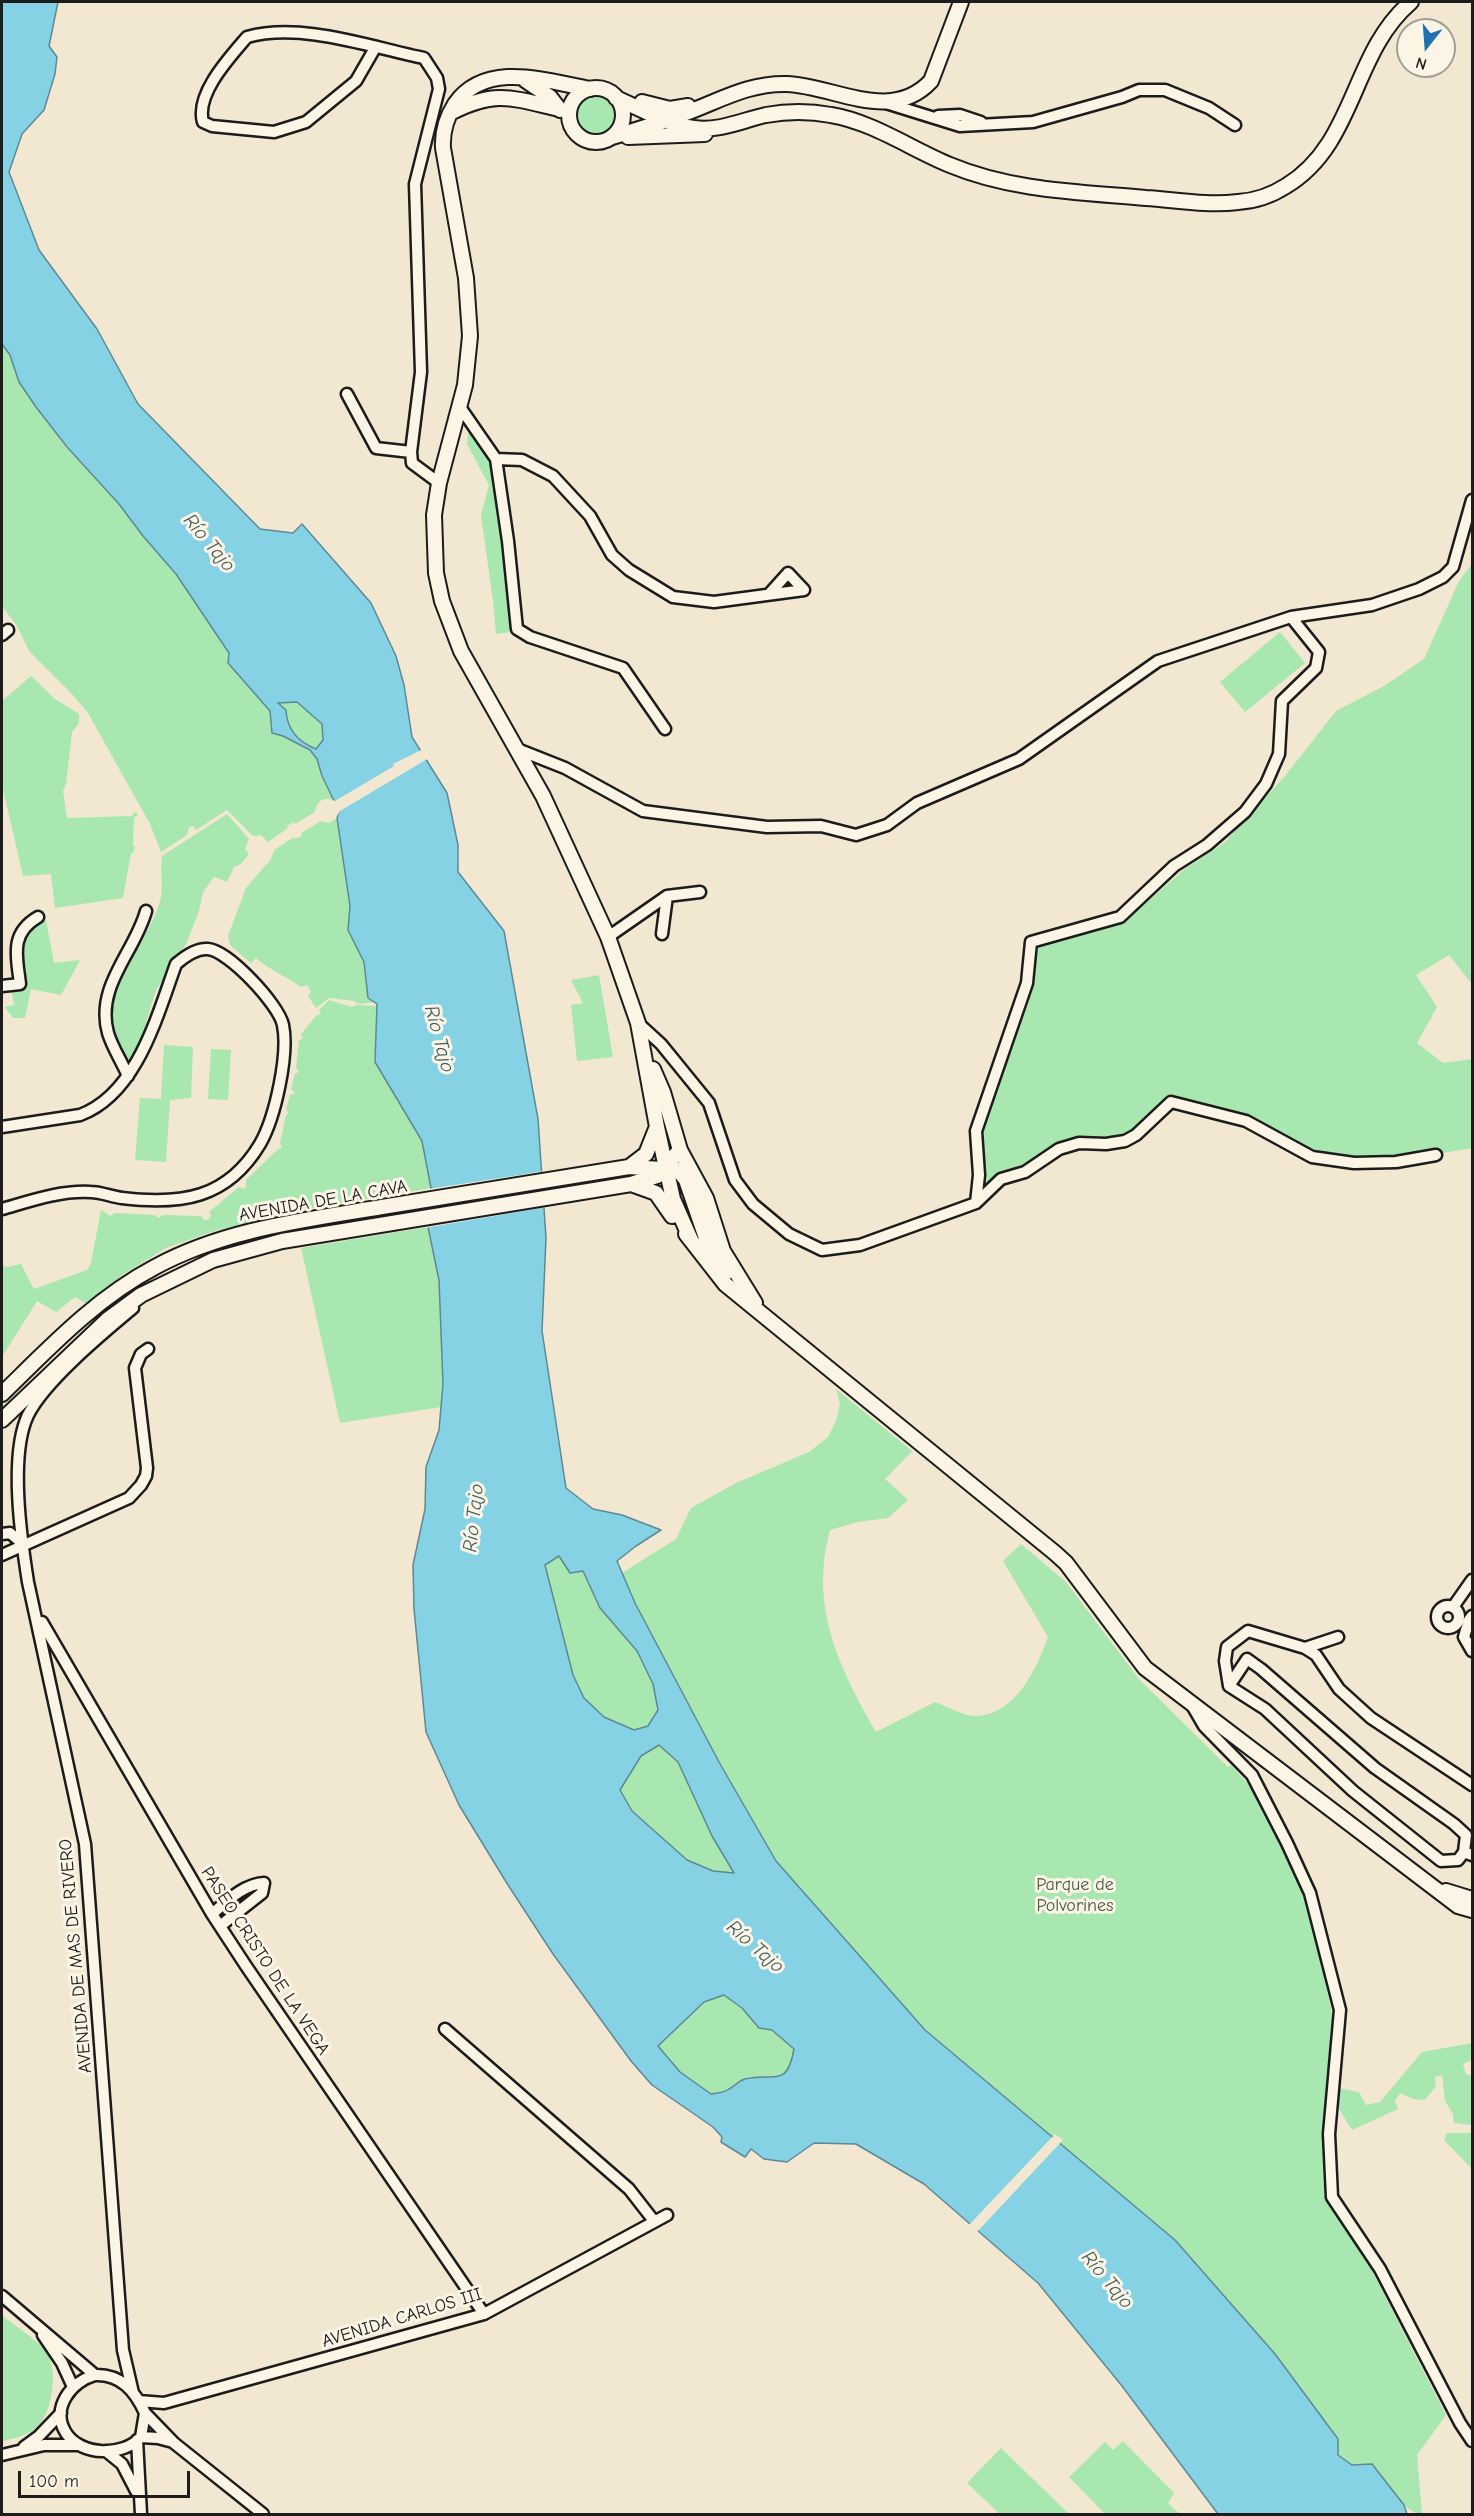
<!DOCTYPE html>
<html>
<head>
<meta charset="utf-8">
<style>
  body { margin:0 }
  #map { position:relative; width:1474px; height:2516px; overflow:hidden; background:#f2e7d1; font-family:"Comic Neue",sans-serif }
  canvas { display:block }
  .frame { position:absolute; inset:0; border:3px solid #1c1c1c; pointer-events:none }
  .north { position:absolute; left:1396px; top:18px; width:60px; height:60px; box-sizing:border-box; background:#fcf5e5; border:2px solid #a29e95; border-radius:50%; rotate:197deg; font-size:16px; font-weight:700; line-height:24px; text-align:center; color:#1c1c1c }
  .north::after { content:''; display:block; margin:auto; width:21px; height:27px; background:#1f6fb2; clip-path:polygon(50% 0,100% 100%,50% 72%,0 100%) }
  .scale { position:absolute; left:18px; top:2471px; width:172px; height:27px; box-sizing:border-box; border:3px solid #1c1c1c; border-top:0; padding-left:8px; font-size:18px; line-height:21px; white-space:nowrap; color:#1c1c1c; -webkit-text-stroke:4px #fcf5e5; paint-order:stroke }
</style>
</head>
<body>
<div id="map">
<canvas width="1474" height="2516"></canvas>
<div class="frame"></div>
<div class="north">N</div>
<div class="scale">100 m</div>
</div>
<script>
const c = document.querySelector('canvas').getContext('2d');
c.lineJoin = 'round';
function fill(path, color) { c.fillStyle = color; c.fill(path, 'evenodd'); }
function strokePath(path, color, width, dash) { c.strokeStyle = color; c.lineWidth = width; c.lineCap = dash ? 'butt' : 'round'; c.setLineDash(dash || []); c.stroke(path); }
function drawText(font, color, halo, rows, align = 'center') {
  c.font = font + ' "Comic Neue",sans-serif'; c.lineWidth = 6; c.setLineDash([]); c.textBaseline = 'middle'; c.strokeStyle = halo; c.fillStyle = color; for (const [text, x, y, turn = 0] of rows) {
    c.save(); c.translate(x, y); c.rotate((+turn || 0) * Math.PI / 180); c.textAlign = isNaN(turn) ? turn : align; if (halo) c.strokeText(text, 0, 0); c.fillText(text, 0, 0); c.restore();
  }
}
fill(new Path2D(`
  M574 115a21 21 0 1 1 42 0a21 21 0 1 1-42 0Z
  M2,344L10,355L19,382L36,407L66,447L119,504L143,536L176,574L229,653L228,664L271,711L272,733L283,736L310,750L317,759L334,801C324,796 316,801 315,812L295,824L294,822L287,826L288,828L268,842L261,835L253,836L227,810L196,830L193,826L189,827L187,835L161,852L150,824L88,713L72,694L29,651L17,626L2,606Z
  M469,429L491,464L497,487L510,632L496,634L493,601L481,515L489,485L467,444Z
  M1472,564V984L1449,955L1416,975L1437,1007L1417,1043L1443,1063L1472,1059V1148L1396,1161L1313,1155L1247,1120L1171,1101L1136,1135L1079,1143L991,1186L985,1181L982,1134L1033,988L1037,945L1112,925L1131,916L1186,868L1224,843L1285,776L1336,711L1384,686L1424,659L1459,581Z
  M1280,632L1305,663L1245,712L1220,682Z
  M31,676L55,699L79,714V723L72,732L66,784L63,791L67,818L132,816L134,812L137,813V816L134,817L133,846L135,847L133,853H131L123,898L55,908L51,874L23,876L2,785V701Z
  M297,702L322,724L323,740L316,750C298,742 287,730 286,710L277,703Z
  M227,814L249,839L245,849L249,854L241,864L234,867L227,882L214,877L203,892L199,911L187,942L156,990L137,1051L129,1060C124,1052 116,1042 114,1032C100,977 150,946 161,897C163,884 160,869 162,856Z
  M337,818L350,906L348,930L364,962L368,998L375,1002L359,1004L354,1001L329,998L316,1008L308,996L311,992L307,985L301,987C287,977 268,969 256,958L251,963L230,945L228,936L246,888L271,859L274,850L294,837L295,839L302,836L301,833L321,821L329,823Z
  M46,920L54,963L80,960L61,995L31,989L25,1018H13L5,1007L14,1005L11,988L27,987L21,941L38,923Z
  M599,975L613,1057L577,1061L571,1005L583,1003L571,980Z
  M329,1000L352,1007L356,1005L377,1006L375,1062L422,1141L431,1188L294,1211L214,1231L166,1248L124,1274L87,1304L75,1297L56,1312L37,1301L2,1357V1265L8,1267L21,1264L34,1289L87,1270L91,1263L101,1210L110,1216L115,1213L154,1215L159,1218L163,1215L201,1216L204,1220H208L211,1215L209,1212L239,1187L244,1189L246,1187V1180L278,1149L282,1148L280,1143L286,1115L289,1113L286,1110L290,1095L295,1093L291,1089L295,1074L299,1072L296,1068L299,1040L303,1038L301,1034L317,1015L321,1014L319,1010Z
  M164,1045L193,1047L191,1098L170,1100L166,1162L135,1160L140,1098L161,1099Z
  M211,1049L231,1050L228,1100L208,1099Z
  M428,1227L439,1280L443,1384L441,1407L340,1423L301,1248Z
  M836,1389L912,1451L885,1479L908,1500L888,1518L857,1522L830,1530C809,1607 839,1667 876,1732L935,1702C947,1706 963,1716 976,1716C1016,1714 1036,1670 1048,1637L1003,1561L1021,1544L1066,1582L1139,1679L1228,1767L1231,1765L1251,1787L1307,1898L1334,2022L1323,2144L1327,2200L1371,2269L1446,2415L1417,2455L1422,2514C1404,2514 1382,2478 1372,2465H1352L1338,2455V2439L1275,2354L1175,2240L925,2030L776,1861L719,1762L635,1603L622,1573L676,1539L691,1508L736,1483L809,1452L828,1437L836,1421L840,1404Z
  M559,1556L583,1571L600,1608L637,1651L653,1684L658,1711L649,1726L634,1730L604,1717L584,1699L573,1675L545,1565Z
  M659,1744L678,1762L712,1836L735,1873L713,1871L687,1860L632,1811L619,1790L641,1756Z
  M724,1995L742,2008L759,2028L772,2030L794,2049C787,2090 770,2073 741,2081C736,2082 733,2087 729,2090C724,2093 717,2093 711,2094L680,2072L658,2045L704,2002Z
  M1472,2043V2060L1463,2064L1466,2074L1472,2076L1471,2125L1454,2123L1453,2114L1445,2101L1442,2075L1435,2077L1436,2086L1425,2100L1413,2099L1400,2093L1395,2101L1398,2109L1352,2130L1338,2107V2088L1359,2092L1366,2105L1380,2102L1422,2052Z
  M1447,2133H1472V2169L1444,2140Z
  M2,2315C15,2326 33,2337 45,2350C59,2365 53,2410 39,2425C29,2436 15,2438 2,2441Z
  M1123,2441L1174,2493L1168,2503L1180,2514H1105L1069,2477L1105,2442L1113,2450Z
  M1001,2448L1069,2514H1000L967,2483Z`), '#a8e7af');
const water = new Path2D(`
  M2,2H58L49,46L57,57L55,74L44,110L22,134L9,172L39,250L97,329L138,404L260,529L293,533L302,524L371,603L396,656L404,685L412,737L447,793L458,845V872L504,931L538,1119L546,1238L542,1331L566,1488L593,1509L622,1515L661,1530L636,1546L617,1561L635,1603L719,1762L776,1861L925,2030L1175,2240L1275,2354L1338,2439V2455L1352,2465L1372,2464L1404,2505L1407,2514H1218L1122,2386L1038,2283L924,2184L856,2144L814,2143L787,2162L764,2159L751,2149L745,2157L721,2142L722,2137L713,2127L652,2085L631,2061L553,1954L508,1885L459,1805L426,1732L414,1609L413,1565L425,1509L426,1467L439,1430L443,1384L439,1280L428,1227L431,1188L422,1141L375,1062L377,1004L368,998L364,962L348,930L350,906L337,818L339,811L322,776L317,759L310,750L283,736L272,733L270,711L228,663L229,653L176,574L143,536L119,504L67,447L36,407L19,382L10,355L2,344ZM297,702L322,724L323,740L316,749C298,742 287,730 286,710L278,703ZM559,1556L570,1573L583,1571L600,1608L637,1651L653,1684L658,1710L648,1726L634,1730L604,1717L584,1698L573,1675L545,1565ZM659,1745L678,1762L712,1836L734,1873L713,1871L687,1860L632,1811L620,1790L641,1756ZM724,1995L742,2008L759,2028L772,2030L794,2049C787,2089 774,2072 745,2079C738,2081 735,2086 729,2089C724,2093 717,2093 711,2094L680,2072L658,2046L704,2002Z`);
fill(water, '#86d2e5');
strokePath(water, '#5c8995', 1.5);
fill(new Path2D(`
  M423,749L429,758L340,811L334,821L336,811L330,799L335,801L394,766L393,764Z
  M545,1171L547,1207L425,1228L428,1189Z
  M1055,2134L1063,2140L976,2233L968,2226Z`), '#f2e7d1');
const minor = new Path2D(`
  M375,48L356,81L306,122L274,132L212,126L203,122C195,94 230,57 247,37C302,22 370,47 424,58L437,78L439,89L415,184L421,372L411,452L412,463L439,483
  M886,103L960,126L1033,122L1122,97L1139,90H1165L1209,108L1235,125
  M938,116L960,115L981,122
  M347,394L376,448L411,452
  M460,407L496,459L508,541L517,629L530,637L623,668L665,729
  M496,459L522,460L553,476L590,516L612,555L629,570L673,597L714,602L804,590L788,573L770,593
  M2,635L8,630
  M517,749L565,768L643,811L767,827L821,826L856,835L887,825L917,803L1019,759L1158,661L1291,617L1372,605L1419,589L1443,577L1453,567L1472,500
  M662,934L667,896
  M608,937L667,896L700,892
  M2,986L20,984C17,957 9,934 38,917
  M638,1023L661,1044L709,1103L735,1180L753,1204L789,1234L822,1250L860,1245L976,1203L1001,1179L1025,1172L1059,1149L1079,1143L1106,1144L1125,1141L1136,1135L1171,1102L1246,1121L1312,1157L1354,1163L1396,1162L1436,1155
  M128,1076C122,1062 112,1047 108,1033C95,986 135,952 146,911
  M2,1127L80,1115C137,1094 157,1016 176,964C184,957 196,948 208,949C229,951 279,1005 283,1025C289,1055 275,1118 260,1144C227,1199 181,1205 122,1198C112,1197 101,1192 91,1192C61,1190 30,1201 2,1209
  M976,1203L979,1175L976,1131L1027,983L1031,942L1120,917L1174,866L1207,845L1245,812L1266,784L1279,754L1282,701L1316,668L1319,652L1291,617
  M2,1534L10,1533L23,1544
  M2,1555L129,1498L141,1485L146,1476L147,1468L135,1368L141,1354L148,1349
  M1437 1617a11 11 0 1 1 22 0a11 11 0 1 1-22 0Z
  M1453,1607L1472,1580
  M1472,1616L1469,1620L1464,1637L1472,1651
  M42,1622L212,1914L246,1966L484,2314
  M1305,1648L1338,1637
  M1229,1686L1247,1659L1261,1669L1375,1768L1454,1824L1466,1835L1464,1852
  M1193,1707L1204,1726L1252,1775L1287,1843L1310,1893L1340,2010L1329,2134L1332,2197L1380,2269L1460,2423L1472,2441
  M1472,1785L1371,1718L1339,1689L1316,1655L1305,1648L1248,1631L1227,1647L1225,1661L1229,1686L1265,1709L1353,1791L1441,1861L1458,1860L1464,1852L1472,1855
  M212,1914C227,1901 244,1884 264,1883L262,1893L220,1926
  M445,2029L629,2189L654,2221
  M2,2296L95,2375
  M43,2335L62,2363L73,2387
  M95,2375C121,2374 135,2391 145,2413L141,2437C123,2457 81,2456 66,2433C50,2408 72,2381 95,2375Z
  M133,2393L123,2350L85,1844L28,1582C21,1538 9,1455 28,1415C45,1381 103,1333 133,1308
  M139,2401L164,2403L484,2314L667,2215
  M145,2413L174,2443L263,2514
  M141,2437L158,2438L173,2442
  M137,2440L141,2514
  M24,2447L39,2436L61,2413
  M106,2451L122,2464L136,2491
  M2,2455L44,2445H77`);
const major = new Path2D(`
  M525,80L550,97L560,110
  M569 115a27 27 0 1 1 54 0a27 27 0 1 1-54 0Z
  M590,89C546,81 486,60 455,104C446,118 442,131 443,148L466,278L470,336L465,385L439,483L434,515L436,573L442,601L461,651L543,796L608,937L638,1023L657,1127L673,1199L691,1240
  M616,98C641,109 667,124 694,128C718,132 743,120 766,115C787,111 810,111 831,115C873,122 911,149 950,165C1012,191 1080,192 1146,198C1176,200 1208,206 1238,202C1255,201 1272,195 1286,186C1356,144 1351,53 1411,2
  M642,102L670,109L688,106
  M452,112C496,90 512,98 559,109
  M612,137C637,130 662,122 686,113C721,100 749,83 787,84C835,86 891,124 931,81L961,2
  M628,137L705,134
  M653,1069L663,1092L680,1150L706,1198L723,1251L755,1303
  M629,1167L646,1154L656,1129
  M631,1184L656,1193L672,1216
  M686,1234L725,1284L1055,1553L1066,1563L1145,1668L1458,1906L1472,1910
  M2,1394C49,1348 96,1298 155,1267C225,1229 305,1220 382,1207C464,1194 546,1181 629,1167L678,1170L686,1180L706,1238L726,1273
  M2,1420L107,1320L141,1295L213,1260L282,1241L631,1184L657,1176L680,1150
  M1446,1891L1472,1899`);
strokePath(minor, '#1c1c1c', 15);
strokePath(major, '#1c1c1c', 18);
strokePath(minor, '#fcf5e5', 10);
strokePath(major, '#fcf5e5', 14);
drawText('18px', '#1c1c1c', '#fcf5e5', [
  ["AVENIDA DE LA CAVA",323,1201,-10],
  ["AVENIDA DE MAS DE RIVERO",76,1956,-95],
  ["PASEO CRISTO DE LA VEGA",265,1961,57],
  ["AVENIDA CARLOS III",402,2318,-17]
]);
drawText('18px', '#465948', '#fcf5e5', [
  ["Parque de",1075,1885],
  ["Polvorines",1075,1906]
]);
drawText('italic 20px', '#415c62', '#fcf5e5', [
  ["Río Tajo",209,543,50],
  ["Río Tajo",439,1039,75],
  ["Río Tajo",474,1518,-84],
  ["Río Tajo",755,1947,41],
  ["Río Tajo",1107,2280,50]
]);
</script>
</body>
</html>
